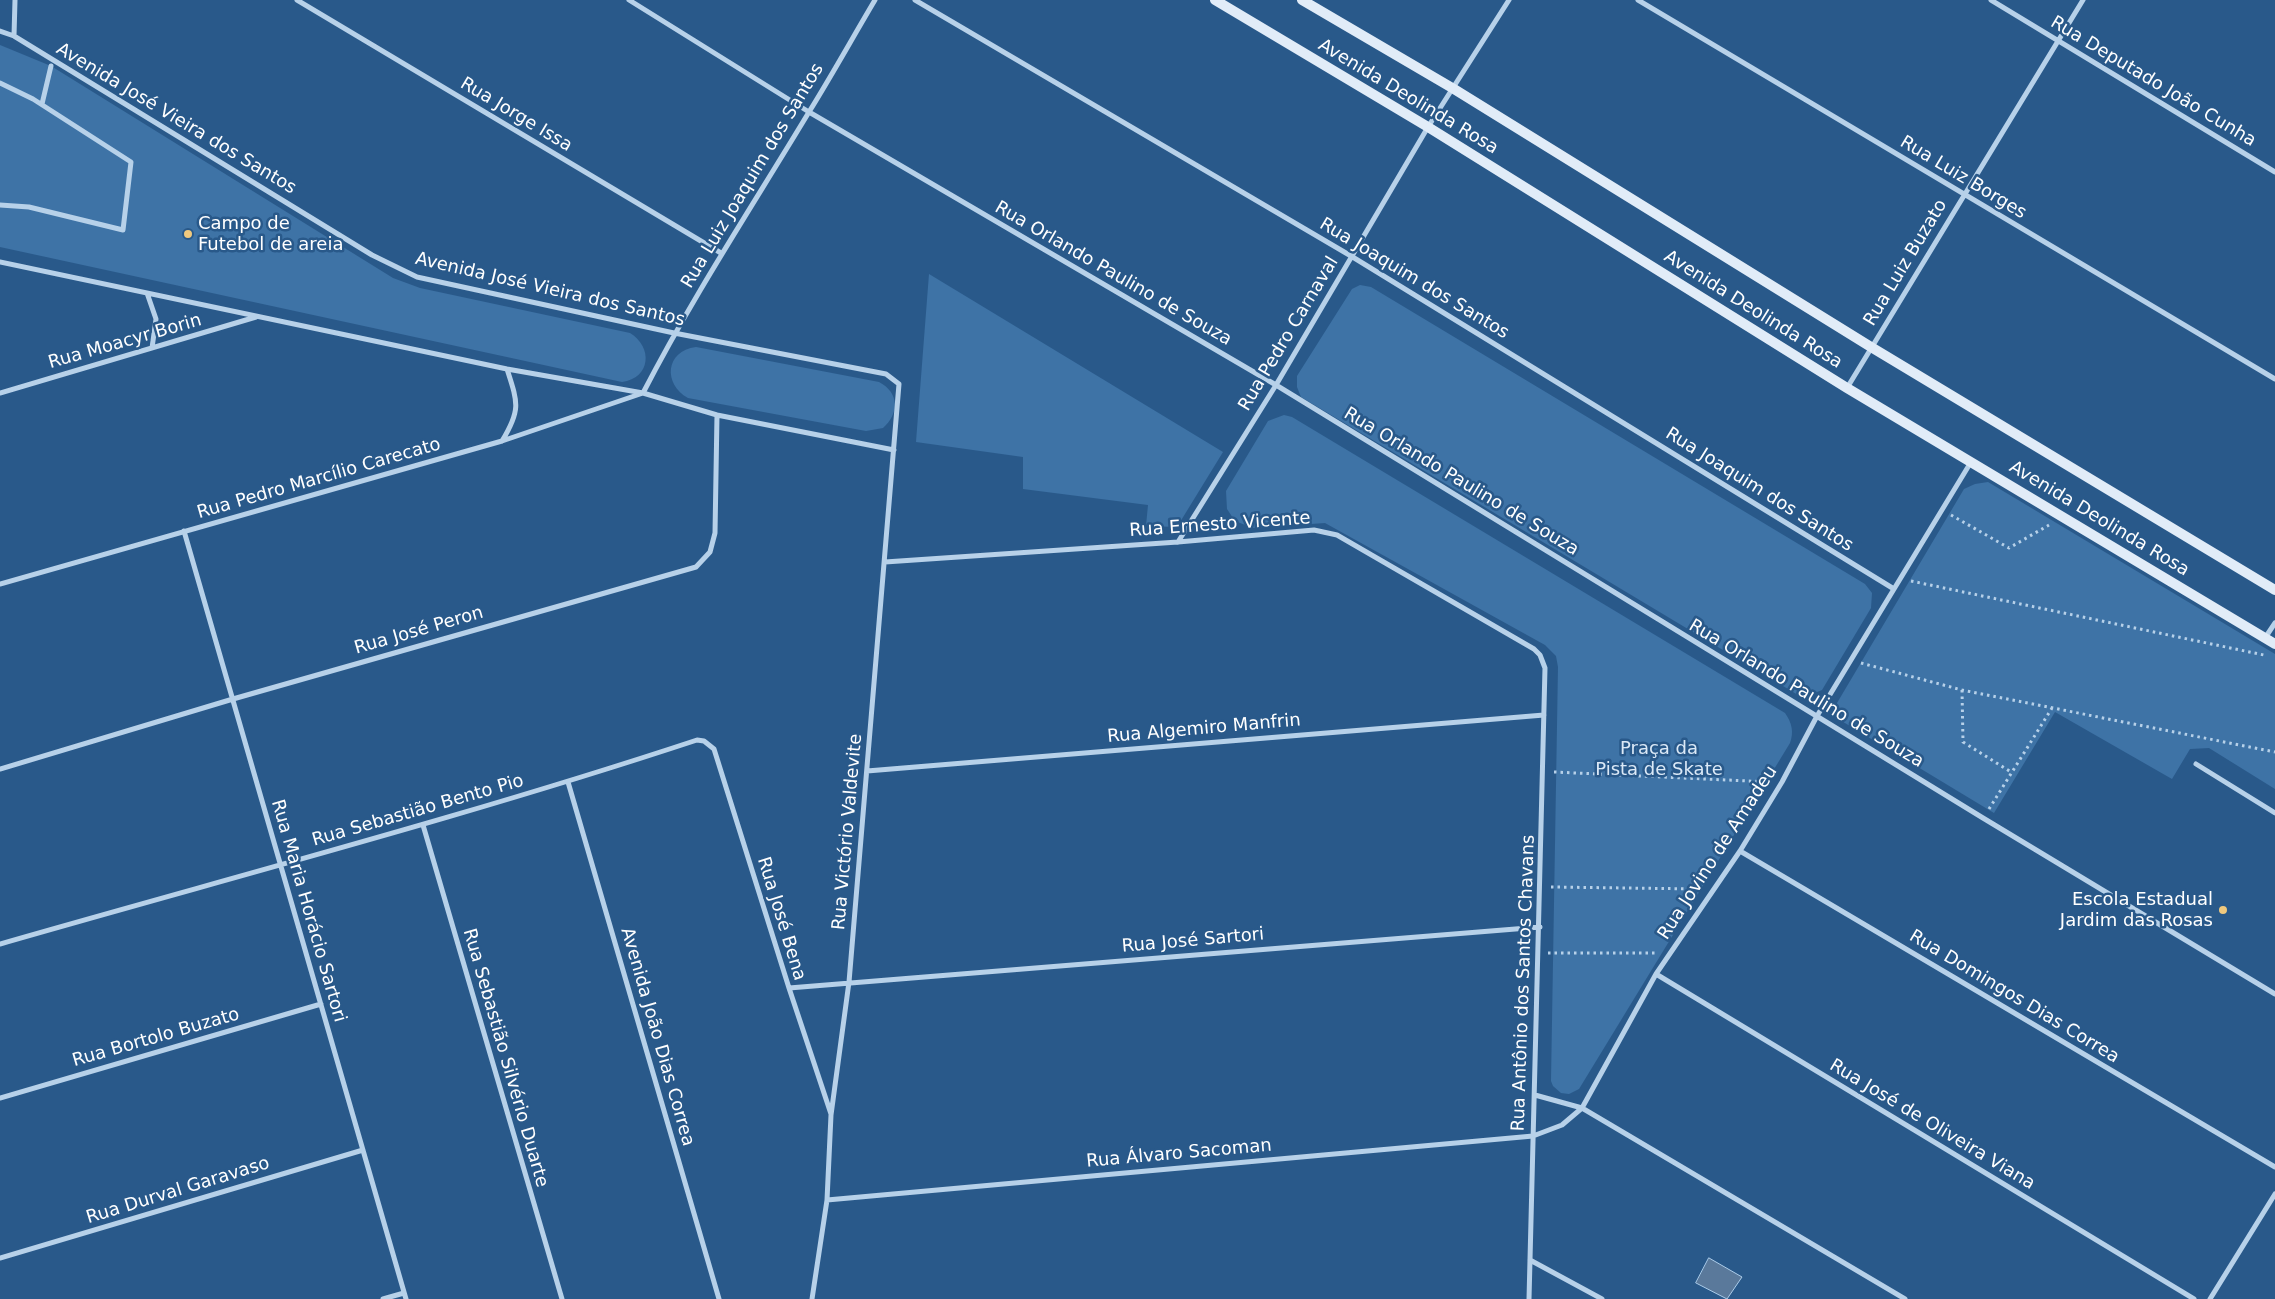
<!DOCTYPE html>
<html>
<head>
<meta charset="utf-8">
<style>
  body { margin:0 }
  canvas { display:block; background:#29598a }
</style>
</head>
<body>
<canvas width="2275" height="1299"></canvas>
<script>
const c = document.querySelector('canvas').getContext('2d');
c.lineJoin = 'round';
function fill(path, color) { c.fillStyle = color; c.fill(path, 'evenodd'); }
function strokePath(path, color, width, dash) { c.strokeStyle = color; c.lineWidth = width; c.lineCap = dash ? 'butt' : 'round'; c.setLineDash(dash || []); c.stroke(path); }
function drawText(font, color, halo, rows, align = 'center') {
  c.font = font + ' "DejaVu Sans",sans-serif'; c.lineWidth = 5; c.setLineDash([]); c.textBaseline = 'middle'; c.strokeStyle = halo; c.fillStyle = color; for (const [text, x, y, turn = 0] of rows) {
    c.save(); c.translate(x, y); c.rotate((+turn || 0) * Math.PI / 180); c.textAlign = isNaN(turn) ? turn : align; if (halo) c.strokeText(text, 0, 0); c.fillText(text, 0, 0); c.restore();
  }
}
fill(new Path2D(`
  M0,45L51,66L393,278L420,288L630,333C653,347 651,378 622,382L0,247Z
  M929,274L1223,452L1177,527L1146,526L1148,505L1023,489V457L916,442Z
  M1360,285L1371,287L1865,584L1872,593L1871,608L1822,690L1810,695H1798L1301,397L1297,387V376L1352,289Z
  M696,347L879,382C900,393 899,414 883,428L866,431L688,398C663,384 665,351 696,347Z
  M1284,415L1292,417L1785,713C1792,723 1794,732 1790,743L1579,1089L1569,1094L1561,1093L1553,1086L1551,1081L1558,667L1556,656L1545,645L1325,523L1253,528L1235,521L1227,509L1226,491L1268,421Z
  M1988,482L2275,654V789L2209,748L2190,749L2172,779L2055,712L1994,813L1840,720L1837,713V703L1964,489L1975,484Z`), '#3e73a6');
const water = new Path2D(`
  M1709,1258L1742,1277L1727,1299L1696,1283Z`);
fill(water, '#5a799b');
strokePath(water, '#accce9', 1);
strokePath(new Path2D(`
  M1951,515L2009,548L2049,525
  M1911,581L2264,655
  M1861,663L1962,690L2275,752
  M1962,690L1963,742L2011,772
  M1554,772L1770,782
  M1989,809L2052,708
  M1551,887L1700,889
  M1548,953H1656`), '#b7d1e9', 3, [2.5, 4]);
strokePath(new Path2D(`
  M297,0L721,253
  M629,0L809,112L1276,385L1983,818L2275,994
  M915,0L1351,256L1894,589
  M1638,0L2275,379
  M1991,0L2275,172
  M0,31L14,36L372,255L417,277L674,333L886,374L899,384L849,982L831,1115L827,1200L812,1299
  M14,36L15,0
  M0,83L33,99L131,162L123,230L29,207L0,205
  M42,104L51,66
  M0,262L507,369L643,393L717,415L894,450
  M147,293L156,319L152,348
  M1847,388L2083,0
  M0,393L256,317
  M502,441C521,410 518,403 507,369
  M184,531L406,1299
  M1178,542L1276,385L1428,127L1509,0
  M885,562L1178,542L1314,530L1337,535L1534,649L1540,655L1545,668L1529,1299
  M0,584L502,441L643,393C693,296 753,205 809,112C832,75 853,37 875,0
  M2265,638L2275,623
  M2196,764L2275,813
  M0,769L233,699L696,567L710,552L715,533L717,415
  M867,771L1544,715
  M568,782L719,1299
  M423,825L562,1299
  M1740,851L2275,1167
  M0,944C233,877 467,816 697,740L704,741L714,749L789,988L831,1114
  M1656,974L2194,1299
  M789,988L1540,927
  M1535,1095L1582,1108L1905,1299
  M0,1098L321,1004
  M827,1200L1533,1136L1562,1125L1582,1108L1656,974L1740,851L1782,782L1817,716L1971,462
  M0,1258L363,1150
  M1530,1260L1602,1299
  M383,1299L404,1293
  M2210,1299L2275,1194`), '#b7d1e9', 5);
strokePath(new Path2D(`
  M1215,0L1428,127L1847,388L2275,644
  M1302,0L1454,89L1871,347L2275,590`), '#e1ecf8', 10);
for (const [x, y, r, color] of [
  [188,234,5,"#f0c97e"],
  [2223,910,5,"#f0c97e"]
]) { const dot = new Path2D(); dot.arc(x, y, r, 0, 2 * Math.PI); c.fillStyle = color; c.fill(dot); strokePath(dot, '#29598a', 2); }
drawText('18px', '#fff', '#29598a', [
  ["Rua Deputado João Cunha",2153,82,31],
  ["Avenida Deolinda Rosa",1408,97,31],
  ["Rua Jorge Issa",516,115,31],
  ["Avenida José Vieira dos Santos",176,119,31],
  ["Rua Luiz Joaquim dos Santos",753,176,-59],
  ["Rua Luiz Borges",1963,178,31],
  ["Rua Luiz Buzato",1906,263,-59],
  ["Rua Orlando Paulino de Souza",1113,274,30],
  ["Rua Joaquim dos Santos",1414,279,31],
  ["Avenida José Vieira dos Santos",550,290,13],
  ["Avenida Deolinda Rosa",1753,310,32],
  ["Rua Pedro Carnaval",1289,334,-59],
  ["Rua Moacyr Borin",125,342,-16],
  ["Rua Pedro Marcílio Carecato",319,479,-16],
  ["Rua Orlando Paulino de Souza",1461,482,31],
  ["Rua Joaquim dos Santos",1759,490,32],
  ["Avenida Deolinda Rosa",2099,519,31],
  ["Rua Ernesto Vicente",1220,525,-4],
  ["Rua José Peron",419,631,-16],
  ["Rua Orlando Paulino de Souza",1806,694,31],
  ["Rua Algemiro Manfrin",1204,729,-5],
  ["Rua Sebastião Bento Pio",418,811,-16],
  ["Rua Victório Valdevite",848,832,-85],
  ["Rua Jovino de Amadeu",1718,853,-57],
  ["Rua Maria Horácio Sartori",308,911,74],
  ["Rua José Bena",781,919,73],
  ["Rua José Sartori",1193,941,-5],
  ["Rua Antônio dos Santos Chavans",1524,983,-88],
  ["Rua Domingos Dias Correa",2014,997,31],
  ["Avenida João Dias Correa",657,1037,74],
  ["Rua Bortolo Buzato",156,1038,-16],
  ["Rua Sebastião Silvério Duarte",505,1058,74],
  ["Rua José de Oliveira Viana",1932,1125,31],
  ["Rua Álvaro Sacoman",1179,1154,-5],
  ["Rua Durval Garavaso",178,1191,-17]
]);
drawText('18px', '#fff', '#29598a', [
  ["Campo de",198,224],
  ["Futebol de areia",198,245],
  ["Escola Estadual",2213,900,"right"],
  ["Jardim das Rosas",2213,921,"right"]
], 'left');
drawText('18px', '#dbe9f7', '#29598a', [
  ["Praça da",1659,749],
  ["Pista de Skate",1659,770]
]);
</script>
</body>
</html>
